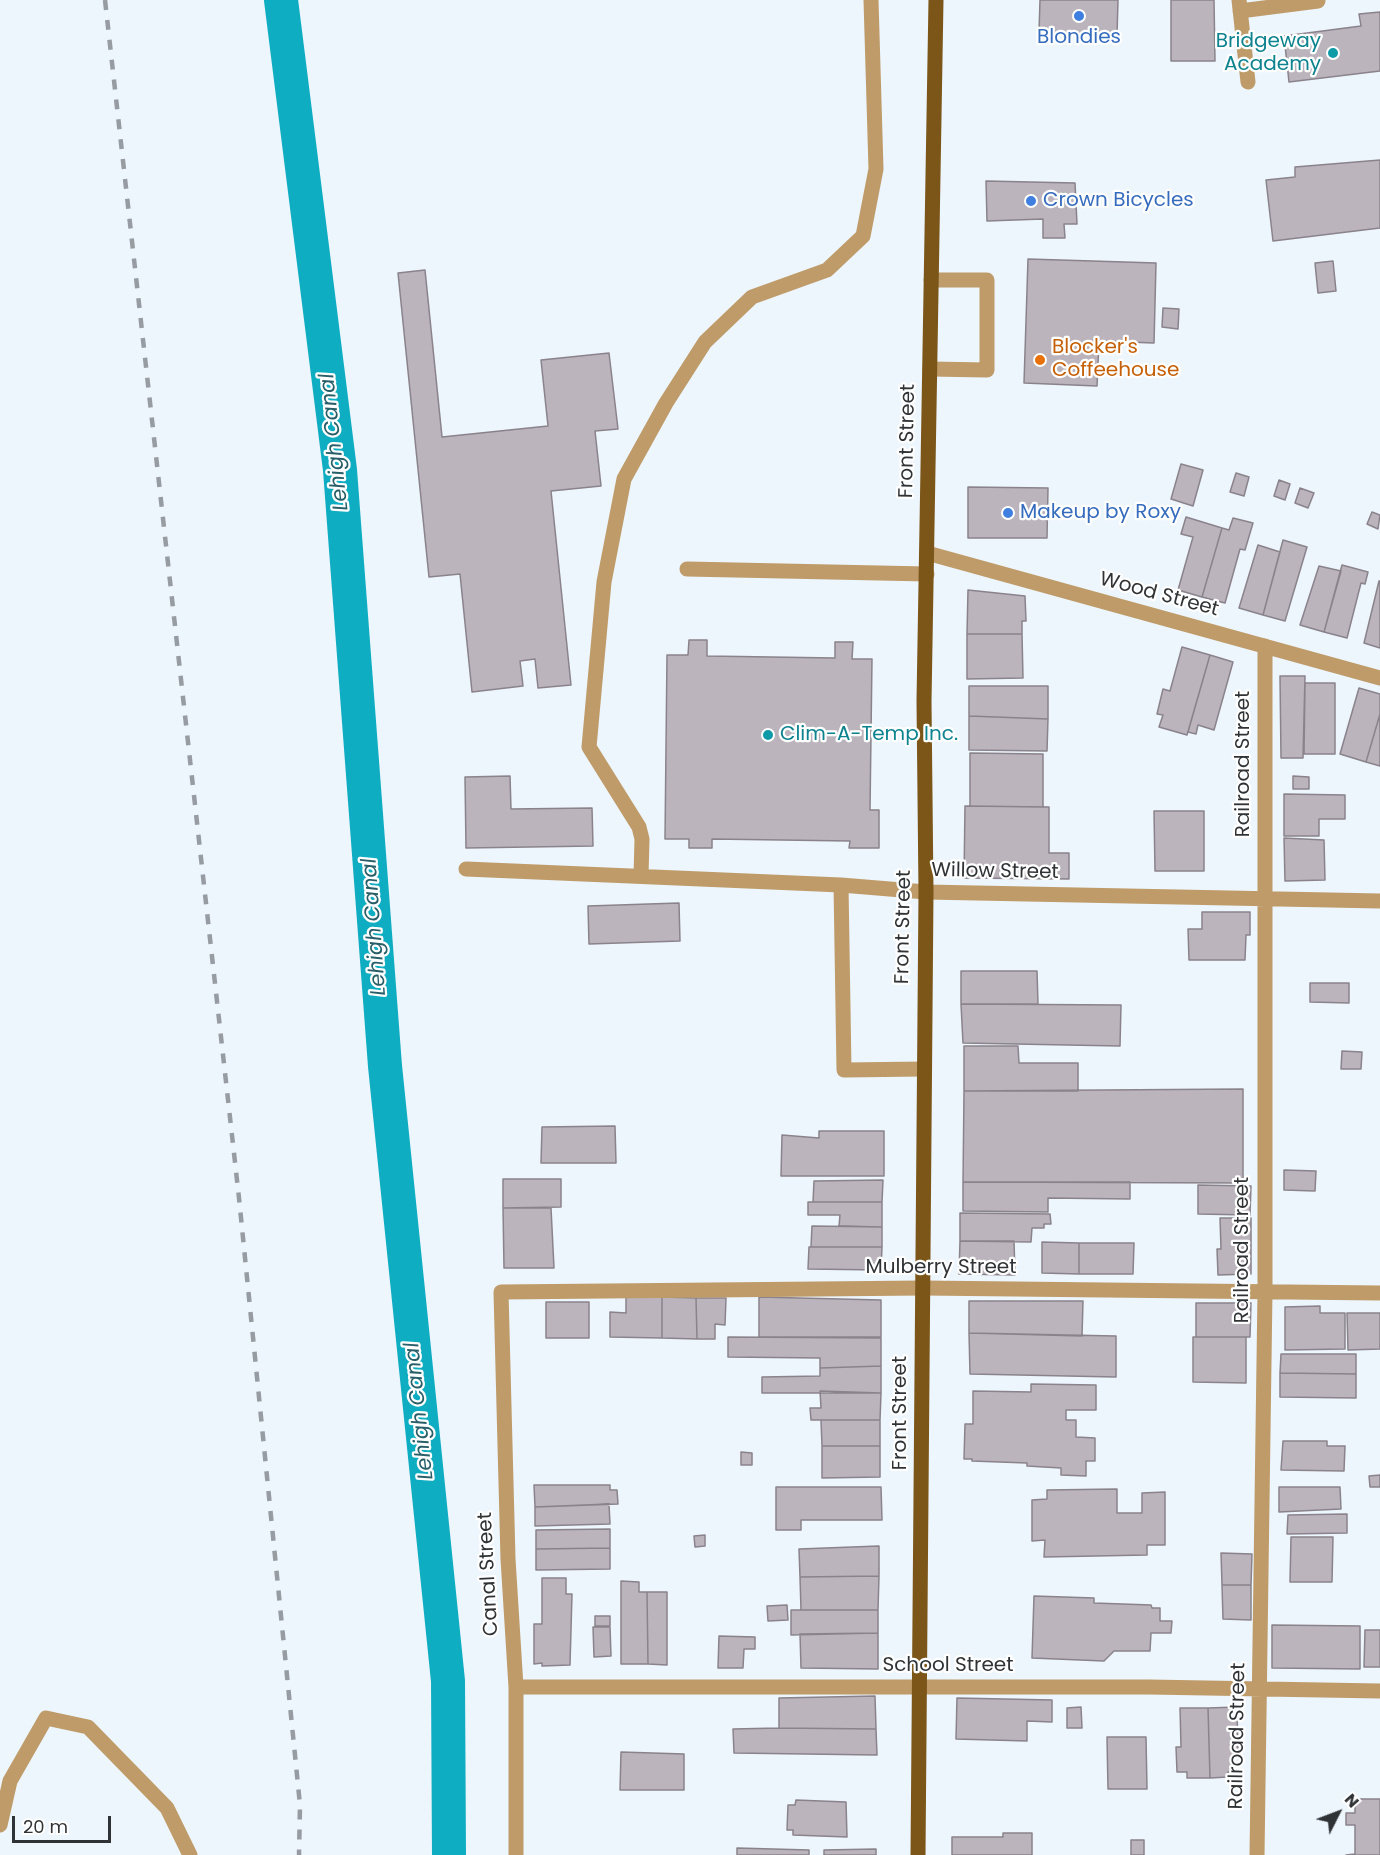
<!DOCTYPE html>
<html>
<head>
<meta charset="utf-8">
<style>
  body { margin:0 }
  #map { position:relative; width:1380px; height:1855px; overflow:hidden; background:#edf5fd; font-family:Poppins,sans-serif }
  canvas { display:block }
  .north { position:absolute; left:1308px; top:1783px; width:60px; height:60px; -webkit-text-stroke:4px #fff; paint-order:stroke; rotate:48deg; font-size:16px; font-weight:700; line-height:24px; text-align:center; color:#303336 }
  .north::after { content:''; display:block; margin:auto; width:21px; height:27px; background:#303336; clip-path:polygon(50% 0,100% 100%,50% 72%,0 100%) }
  .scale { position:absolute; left:12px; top:1816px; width:99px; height:27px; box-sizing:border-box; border:3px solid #303336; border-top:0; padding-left:8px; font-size:18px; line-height:21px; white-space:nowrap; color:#303336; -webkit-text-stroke:4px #fff; paint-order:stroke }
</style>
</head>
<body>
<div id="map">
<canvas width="1380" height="1855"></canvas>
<div class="north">N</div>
<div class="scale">20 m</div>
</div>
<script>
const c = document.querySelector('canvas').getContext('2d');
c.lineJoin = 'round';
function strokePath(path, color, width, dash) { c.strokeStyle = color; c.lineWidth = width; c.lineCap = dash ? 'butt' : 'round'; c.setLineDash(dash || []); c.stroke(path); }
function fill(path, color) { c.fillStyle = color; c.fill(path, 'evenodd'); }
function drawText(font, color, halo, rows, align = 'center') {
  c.font = font + ' Poppins,sans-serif'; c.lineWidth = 4.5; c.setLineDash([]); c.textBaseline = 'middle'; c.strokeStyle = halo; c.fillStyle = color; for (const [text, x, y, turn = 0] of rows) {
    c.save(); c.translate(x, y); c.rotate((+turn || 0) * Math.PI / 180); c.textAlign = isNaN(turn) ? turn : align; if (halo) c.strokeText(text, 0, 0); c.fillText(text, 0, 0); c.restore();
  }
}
strokePath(new Path2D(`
  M281,0L340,470L385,1066L448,1681L449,1855`), '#0eadc1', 34);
const building = new Path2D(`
  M1040,0H1118L1117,35L1039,32Z
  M1171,0H1214L1215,61H1171Z
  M1380,12V71L1289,82L1284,36L1361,26L1359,14Z
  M1380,160V228L1273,241L1266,180L1295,177V167Z
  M986,181L1075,183L1077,224H1064L1065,238H1043V219L987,221Z
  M1028,259L1156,263L1154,343L1099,341L1097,386L1024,383Z
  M1333,261L1336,291L1318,293L1315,263Z
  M425,270L442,437L548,426L541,360L609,353L618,429L595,431L601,486L551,491L571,685L538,688L535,659L520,661L523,686L472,692L460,574L429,577L398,273Z
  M1163,308L1179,309L1178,329L1162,327Z
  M1181,464L1203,470L1193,506L1171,499Z
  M1236,473L1249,477L1244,496L1230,492Z
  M1279,480L1290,484L1285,500L1274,496Z
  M968,487L1048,488L1047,538H968Z
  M1300,488L1314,493L1308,508L1295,503Z
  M1372,512L1380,515L1378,529L1367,524Z
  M1186,517L1222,528L1202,597L1178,590L1193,537L1181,534Z
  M1233,518L1253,523L1245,550L1240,549L1225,603L1202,597L1222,528L1229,530Z
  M1283,540L1307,547L1285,621L1263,615Z
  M1258,545L1280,552L1263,615L1239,608Z
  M1342,565L1368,572L1365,584L1361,583L1347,638L1324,632Z
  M1319,566L1341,571L1324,632L1300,625Z
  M1379,581H1380V648L1364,643Z
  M968,590L1025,596L1026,621H1022V634H967Z
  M967,634H1022L1023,678L967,679Z
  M689,640H707V656L835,658V642H853L852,659H872L870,810H879V848H849L850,841L712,839V848H689V839H665L667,655H688Z
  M1182,647L1210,655L1187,735L1159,727L1163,715L1157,714L1163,689L1170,691Z
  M1210,655L1233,662L1214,730L1198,725L1196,734L1188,732Z
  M1280,676H1305L1303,758H1281Z
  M1305,683H1335V754H1304Z
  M969,686H1048V719L969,716Z
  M1359,688L1380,694V714L1366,762L1340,754Z
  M1380,714V766L1366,762Z
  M969,716L1048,719L1047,751L969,750Z
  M970,753L1043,754V807L970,806Z
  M510,776L511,809L592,808L593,846L466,848L465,777Z
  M1293,776L1309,777V789H1293Z
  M1284,794L1345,795V819H1319V836H1284Z
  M965,806L1049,807V853H1069V879L964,878Z
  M1154,811H1204V871H1155Z
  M1284,838L1324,840L1325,880L1285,881Z
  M679,903L680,941L589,944L588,906Z
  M1202,912H1250V935H1246L1245,960H1189L1188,929H1202Z
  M961,971H1037L1038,1004H961Z
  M1310,983H1349V1003L1310,1002Z
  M961,1004L1121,1005L1120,1046L963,1043Z
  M964,1046H1018L1019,1063H1078V1091H964Z
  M1342,1051L1362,1052L1361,1069H1341Z
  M1243,1089V1183L963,1182L964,1091Z
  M615,1126L616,1163H541L542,1127Z
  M819,1131H884V1176H781L782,1135L819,1138Z
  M1284,1170L1316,1171L1315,1191L1284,1190Z
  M503,1179H561V1207L503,1208Z
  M883,1180L882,1202H813L814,1181Z
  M963,1182H1130V1199L1048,1198V1212L963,1211Z
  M1198,1185L1251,1186L1250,1215L1198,1214Z
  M808,1202H882V1227L839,1226L840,1215H808Z
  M503,1208H551L554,1268H504Z
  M960,1213L1050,1214L1051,1224H1044V1228H1032L1031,1242L960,1241Z
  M1220,1218H1251V1274L1218,1275L1217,1249H1221Z
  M812,1226L882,1227V1247H811Z
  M960,1241H1014L1015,1275L959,1274Z
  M1042,1242L1079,1243V1274L1042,1273Z
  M1079,1243H1134L1133,1274H1079Z
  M809,1247H882L881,1270L808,1269Z
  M626,1297H662V1338L610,1337V1312L626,1313Z
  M662,1297L696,1298L697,1339L662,1338Z
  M759,1297L881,1300V1337H759Z
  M696,1298H726L725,1325L715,1324V1339H697Z
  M969,1301H1083L1082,1336L969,1333Z
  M546,1302H589V1338H546Z
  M1196,1303H1251L1250,1337H1196Z
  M1320,1306V1313H1345V1349L1285,1350V1307Z
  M1347,1313H1380V1349L1348,1350Z
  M969,1333L1116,1336V1377L970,1374Z
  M728,1337L881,1338V1366L820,1368V1358L728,1357Z
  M1193,1337H1246V1383L1193,1382Z
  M1281,1354H1356V1374L1280,1373Z
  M881,1366V1393H762V1377L820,1376V1368Z
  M1280,1373L1356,1374V1398L1280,1397Z
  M1031,1384L1096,1385V1410H1066V1420H1076V1437L1095,1438V1461H1086V1476L1061,1475V1468L1027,1466V1463L972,1461V1459H964L965,1424H973V1391L1031,1392Z
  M820,1391L881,1393L880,1420H811L810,1408H821Z
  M821,1420H880V1446H822Z
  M1283,1441H1327V1446H1345L1344,1471L1281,1470Z
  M822,1446H880V1477L822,1478Z
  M741,1452L752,1453V1465H741Z
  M1380,1475V1487H1370L1369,1476Z
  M534,1485H610V1490H617L618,1504L535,1507Z
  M776,1487H881L882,1520H801V1530H776Z
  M1279,1487H1340L1341,1509L1279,1512Z
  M1117,1489V1513H1142V1493L1165,1492V1545H1147V1555L1044,1557L1045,1540L1032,1541V1500L1047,1499V1490Z
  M609,1504L610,1524L535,1526V1507Z
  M1347,1514V1533L1287,1534L1288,1515Z
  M610,1529V1548L536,1549V1530Z
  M705,1535V1546L695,1547L694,1536Z
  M1291,1537H1333L1332,1582H1290Z
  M879,1546V1576L800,1577L799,1549Z
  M610,1548V1569L536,1570V1549Z
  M1221,1553L1252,1554L1251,1585H1222Z
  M879,1576L878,1610H801L800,1577Z
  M542,1578H566V1594H572L570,1665L542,1666V1663L534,1664V1624H542Z
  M621,1581L639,1582V1592H647L648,1664H621Z
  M1222,1585H1251V1620L1223,1619Z
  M647,1592H667V1665L648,1664Z
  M1034,1596L1094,1598V1603L1151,1605L1152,1608H1160V1621H1172L1171,1633H1151L1150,1651H1114L1104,1661L1032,1658Z
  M787,1605L788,1620L768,1621L767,1606Z
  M791,1610H878V1633L791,1635Z
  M595,1616H610V1626H595Z
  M1272,1625L1360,1626V1669L1272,1668Z
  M593,1627H610L611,1656L594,1657Z
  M1365,1630H1380V1667H1364Z
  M878,1633V1669L801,1668L800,1634Z
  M719,1636L755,1637V1649H744L743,1668H718Z
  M875,1696L876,1729L779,1728V1698Z
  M957,1698L1052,1700V1722L1027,1721V1741L956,1739Z
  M1081,1707L1082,1728H1067V1708Z
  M1237,1707L1238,1754H1233L1234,1772H1228V1777L1210,1778L1208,1708Z
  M1180,1708H1208L1210,1778H1187V1772H1177L1176,1747H1181Z
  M779,1728L876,1729L877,1755L734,1753L733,1729Z
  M1107,1737H1146L1147,1789H1108Z
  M621,1752L684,1754V1790H620Z
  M1355,1799H1380V1855H1346L1355,1854V1825H1346V1813H1355Z
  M796,1800L846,1802L847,1837L793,1835V1830H787L788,1805H795Z
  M1003,1833H1032V1855H952V1837H1003Z
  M1131,1840H1144V1855H1131Z
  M737,1848L809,1850V1855H737Z
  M876,1849V1855H824V1850Z`);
fill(building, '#bbb4bc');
strokePath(building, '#8a838b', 1.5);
strokePath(new Path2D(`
  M1239,0L1248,82
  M1240,11L1318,1
  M930,369L987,370V280H931
  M927,553L1380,678
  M687,569L927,574
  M466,869L841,885L926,892L1380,901
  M641,876L642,839L639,827L589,747L604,582L624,479L666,403L705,342L752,297L827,270L863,236L876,169L871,0
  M841,885L844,1070L924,1069
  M516,1687H1149L1380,1691
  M0,1825L10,1781L46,1718L88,1727L167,1808L190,1855
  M516,1855V1687L508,1559L501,1292L923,1288L1380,1293
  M1257,1855L1265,1291V646`), '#be9b68', 15);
strokePath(new Path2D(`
  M918,1855L926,892L924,701L936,0`), '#7b5618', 15);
strokePath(new Path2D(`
  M105,0L239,1198L300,1805L299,1855`), '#969ca1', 4.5, [10, 10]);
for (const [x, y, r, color] of [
  [1079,16,6,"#3f7fe0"],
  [1333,53,6,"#0f9aa8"],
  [1031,201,6,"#3f7fe0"],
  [1040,360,6,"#e8710a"],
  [1008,513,6,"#3f7fe0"],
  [768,735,6,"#0f9aa8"]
]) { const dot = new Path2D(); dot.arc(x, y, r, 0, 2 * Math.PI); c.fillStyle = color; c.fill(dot); strokePath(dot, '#fff', 2); }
drawText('20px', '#366cbe', '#fff', [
  ["Blondies",1079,38,"center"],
  ["Crown Bicycles",1043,201],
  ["Makeup by Roxy",1020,513]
], 'left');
drawText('20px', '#0d838f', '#fff', [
  ["Bridgeway",1321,42],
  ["Academy",1321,65],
  ["Clim-A-Temp Inc.",780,735,"left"]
], 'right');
drawText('20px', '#c56008', '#fff', [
  ["Blocker's",1052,348],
  ["Coffeehouse",1052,371]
], 'left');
drawText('20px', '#303336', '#fff', [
  ["Front Street",908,441,-89],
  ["Wood Street",1159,595,15],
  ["Railroad Street",1244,764,-90],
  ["Willow Street",995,872,1],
  ["Front Street",904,927,-89],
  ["Railroad Street",1243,1250,-90],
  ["Mulberry Street",941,1268],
  ["Front Street",901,1413,-90],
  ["Canal Street",489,1574,-93],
  ["School Street",948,1666],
  ["Railroad Street",1238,1736,-89]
]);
drawText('italic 21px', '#275e67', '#fff', [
  ["Lehigh Canal",335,442,-96],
  ["Lehigh Canal",375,927,-94],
  ["Lehigh Canal",420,1411,-96]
]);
</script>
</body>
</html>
